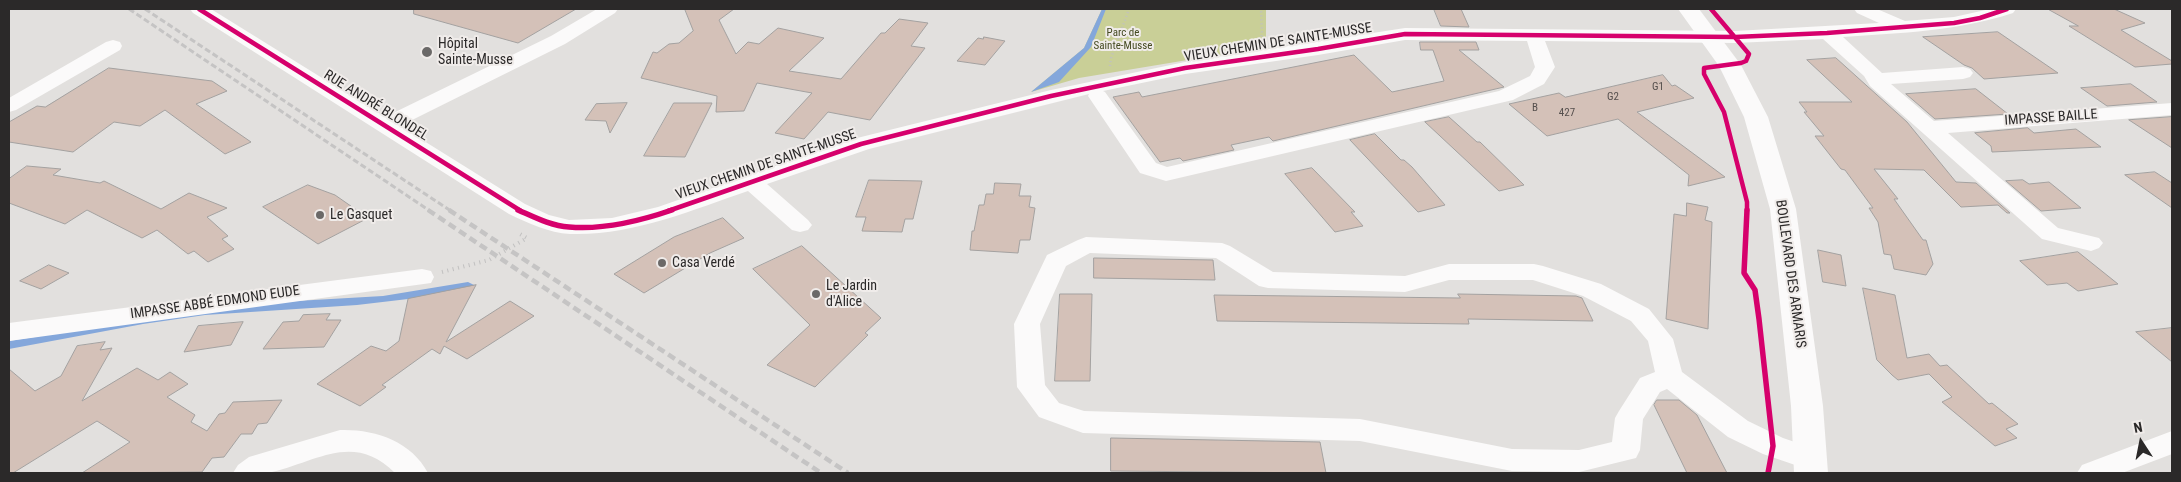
<!DOCTYPE html>
<html>
<head>
<meta charset="utf-8">
<style>
  body { margin:0 }
  #map { position:relative; width:2181px; height:482px; overflow:hidden; background:#e2e0de; font-family:"Roboto Condensed",sans-serif }
  canvas { display:block }
  .frame { position:absolute; inset:0; border:10px solid #2b2929; pointer-events:none }
  .north { position:absolute; left:2116px; top:417px; width:50px; height:50px; -webkit-text-stroke:4px #f0ecea; paint-order:stroke; rotate:349deg; font-size:14px; font-weight:700; line-height:20px; text-align:center; color:#2b2929 }
  .north::after { content:''; display:block; margin:auto; width:18px; height:22px; background:#2b2929; clip-path:polygon(50% 0,100% 100%,50% 72%,0 100%) }
</style>
</head>
<body>
<div id="map">
<canvas width="2181" height="482"></canvas>
<div class="frame"></div>
<div class="north">N</div>
</div>
<script>
const c = document.querySelector('canvas').getContext('2d');
c.lineJoin = 'round';
function fill(path, color) { c.fillStyle = color; c.fill(path, 'evenodd'); }
function strokePath(path, color, width, dash) { c.strokeStyle = color; c.lineWidth = width; c.lineCap = dash ? 'butt' : 'round'; c.setLineDash(dash || []); c.stroke(path); }
function drawText(font, color, halo, rows, align = 'center') {
  c.font = font + ' "Roboto Condensed",sans-serif'; c.lineWidth = 4; c.setLineDash([]); c.textBaseline = 'middle'; c.strokeStyle = halo; c.fillStyle = color; for (const [text, x, y, turn = 0] of rows) {
    c.save(); c.translate(x, y); c.rotate((+turn || 0) * Math.PI / 180); c.textAlign = isNaN(turn) ? turn : align; if (halo) c.strokeText(text, 0, 0); c.fillText(text, 0, 0); c.restore();
  }
}
fill(new Path2D(`
  M1102,9H1266V47L1079,78L1031,92L1084,48Z`), '#c9cf97');
fill(new Path2D(`
  M1102,9H1106L1091,47L1059,82L1031,92L1084,48Z
  M468,282L476,286L408,299L357,305L205,315L143,324L9,349V341L244,304L383,296Z`), '#84a7db');
const building = new Path2D(`
  M414,9H576L518,43L414,14Z
  M685,9H734L719,20L736,54L748,42L759,44L778,28L824,38L789,71L841,79L881,33H885L899,19L928,23L911,46L925,48L870,120L828,112L804,139L775,133L812,93L757,83L744,111L716,112L717,96L641,78L653,52L657,53L669,44L679,43L693,31Z
  M1434,9H1461L1469,27L1441,26Z
  M2048,9H2114L2145,23L2121,30L2172,61V64L2135,67L2069,26H2078Z
  M1998,32L2058,73L1984,79L1972,68L1964,65L1923,37Z
  M984,37L1005,41L985,65L957,61L978,38L983,39Z
  M1420,42H1476L1479,50H1459L1504,87L1273,141L1269,137L1231,145L1234,150L1183,161L1180,158L1160,162L1113,97L1139,92L1142,97L1354,55L1392,92L1444,81L1433,50H1421Z
  M1836,58L1907,122L1956,182L1976,183L2010,213H2007L1998,205L1961,207L1924,170L1874,169L1898,199H1894L1923,240H1926L1933,264L1926,275L1894,269L1891,255L1884,254L1878,222L1869,208H1873L1845,170L1841,169L1815,136H1824L1804,112H1807L1799,102H1852L1807,60Z
  M109,68L212,81L227,91L196,104L251,142L225,154L165,110L140,126L114,122L73,152L9,142V122L37,106L45,107Z
  M1663,75L1672,86L1675,85L1694,98L1637,112L1725,177L1688,186L1689,175L1618,119L1547,136L1509,104L1559,93L1565,97Z
  M2131,84L2157,102L2107,106L2081,88Z
  M1976,89L2008,114L1935,119L1906,94Z
  M627,103L610,133L606,121L585,120L596,104Z
  M674,103H712L685,157L644,156Z
  M1449,117L1477,142H1480L1524,185L1499,191L1425,122Z
  M2172,117V148L2129,120Z
  M2028,128L2034,133L2076,129L2101,147L1992,152L1991,146L1975,133Z
  M1375,134L1401,160H1404L1412,167L1445,205L1418,212L1350,140Z
  M27,166L61,169L53,175L100,183L104,181L161,209L189,193L227,208L207,217L228,236L222,239L234,249L208,262L194,251L188,254L157,230L142,238L87,210L65,224L9,203V179Z
  M1312,168L1355,212H1351L1363,226L1335,232L1285,174Z
  M2155,172L2172,183V208L2125,175Z
  M869,180L922,181L913,219H905L902,232L862,231L866,217H856Z
  M2023,180L2029,184L2049,182L2081,208L2041,211L2006,181Z
  M995,183L1021,184L1019,196H1031L1029,207L1035,208L1030,240H1020L1018,253L970,250L972,231H974L979,205H984L986,194H993Z
  M308,185L335,195L368,218L318,244L263,207Z
  M1687,203L1708,207L1705,220L1712,222L1708,329L1666,319L1674,214L1686,216Z
  M723,218L744,238L710,253L644,293L614,274L674,237Z
  M802,246L881,318L865,333L868,335L815,387L767,365L810,325L753,269Z
  M1818,250L1841,255L1846,286L1823,282Z
  M2078,252L2118,284L2078,291L2067,283L2047,285L2020,261Z
  M1094,258L1213,260L1215,280L1094,278Z
  M49,265L69,273L41,289L20,281Z
  M476,285L446,342L510,301L534,316L467,359L444,346L440,354L432,349L382,385L386,387L360,406L317,384L371,346L386,351L399,341L408,299Z
  M1863,288L1895,295L1907,358L1929,354L1940,366L1947,365L1989,404L1992,403L2018,424L2006,429L2017,438L1995,446L1942,402L1952,397L1929,374L1898,380L1892,375L1877,360Z
  M1060,294H1092L1090,381H1055Z
  M1458,294L1576,296L1582,298L1593,321L1468,319L1469,324L1217,321L1214,295L1460,298Z
  M330,314L326,320H341L324,347L263,349L283,322L299,321L303,315Z
  M243,322L231,345L184,352L198,326Z
  M2172,328V362L2136,332Z
  M105,342L100,350L112,348L82,401L137,368L158,380L170,372L188,384L167,397L195,415L191,422L207,431L219,414L225,413L233,402L282,400L267,423L258,424L252,434H241L224,457L212,458L202,472L82,473L130,442L97,421L13,473H9V369L35,391L61,376L77,346Z
  M1657,400H1679L1697,415L1727,473H1687L1654,405Z
  M1111,438L1320,442L1326,473L1111,471Z`);
fill(building, '#d4c1b8');
strokePath(building, '#a3a1a0', 1);
strokePath(new Path2D(`
  M1260,40L1262,35L1261,9
  M1110,66L1111,58L1129,9`), '#c1c0c0', 2.5, [1, 3]);
strokePath(new Path2D(`
  M442,272L489,260L527,238L518,233`), '#c1c0c0', 4, [1, 4.5]);
fill(new Path2D(`
  M190,9H211L385,117L551,36L597,9H618L615,13L565,44L400,126L525,204L549,215L569,220L612,218L658,207L853,139L1051,90L1185,62L1405,28L1735,31L1879,23L1857,13L1854,9H1877L1905,21L1954,17L1990,9H2016L2013,13C1958,31 1901,33 1843,37L1882,73L1963,67L1970,69L1973,73L1970,77L1963,79L1891,84L1934,121L2172,103V115L1948,133L2058,228L2099,238L2103,243L2099,248L2091,251L2042,239L1870,86L1864,76L1823,39L1735,43L1545,41L1555,67L1544,84L1513,100L1166,181L1140,173L1088,96L1089,94L869,149L767,184L808,220L812,225L808,230L800,232L792,230L748,191C692,210 632,236 570,234C549,233 528,223 509,214L193,13ZM1405,40L1527,41L1535,67L1530,76L1499,91L1167,167L1156,163L1105,92L1103,91L1185,74L1318,55Z
  M113,40L120,42L122,46L120,50L16,110L9,112V98L106,42Z
  M1086,237L1222,243L1230,246L1273,272L1405,276L1449,264H1534L1543,266L1601,284L1649,309L1673,339L1682,372L1748,421L1783,438L1821,451L1826,459L1821,467L1811,470L1801,467L1763,454L1728,437L1667,389L1660,392L1643,419L1640,450L1636,458L1579,472L1512,471L1360,441L1083,433L1039,417L1017,387L1014,324L1047,255L1078,240ZM1090,253L1216,258L1259,286L1268,288L1405,292L1449,280H1533L1583,296L1631,321L1648,341L1655,372L1640,378L1619,411L1615,418L1612,442L1579,450L1512,449L1360,419L1084,411L1059,403L1045,385L1040,324L1066,266Z
  M422,269L431,271L434,277L431,283L9,341V323Z
  M340,430C375,429 411,441 428,473H395C354,432 318,461 272,472C261,475 245,474 233,473L238,465L249,457Z
  M2172,431V454L2122,473H2077L2082,465Z`), '#fbfafa');
fill(new Path2D(`
  M1678,9H1699L1741,65L1768,117L1796,209L1823,406L1828,473H1794L1791,406L1770,209L1744,117L1719,66Z`), '#fbfafa');
strokePath(new Path2D(`
  M129,9L430,211
  M145,9L451,211`), '#c5c4c4', 3, [6, 3]);
strokePath(new Path2D(`
  M428,210L821,473
  M449,210L848,473`), '#c5c4c4', 4.5, [8, 4.5]);
strokePath(new Path2D(`
  M199,9L521,211
  M1711,9L1749,54L1746,61L1741,63L1704,68V74L1724,112L1747,202V211
  M668,211L861,144L1051,96L1185,68L1318,49L1405,34L1735,37L1827,33L1954,23L1980,18L2007,9`), '#d6006c', 4.5);
strokePath(new Path2D(`
  M518,210C534,217 551,226 569,227C603,230 640,221 672,210
  M1747,210L1744,273L1755,290L1759,319L1773,446L1768,473`), '#d6006c', 5.5);
for (const [x, y, r, color] of [
  [427,52,6,"#6b6968"],
  [320,215,5,"#6b6968"],
  [662,263,5,"#6b6968"],
  [816,294,5,"#6b6968"]
]) { const dot = new Path2D(); dot.arc(x, y, r, 0, 2 * Math.PI); c.fillStyle = color; c.fill(dot); strokePath(dot, '#f0ecea', 2); }
drawText('11px', '#444a20', '#f0ecea', [
  ["Parc de",1123,33],
  ["Sainte-Musse",1123,46]
]);
drawText('11px', '#554f4d', null, [
  ["G1",1658,87],
  ["G2",1613,97],
  ["B",1535,108],
  ["427",1567,113]
]);
drawText('14px', '#2b2929', '#f0ecea', [
  ["VIEUX CHEMIN DE SAINTE-MUSSE",1278,43,-9],
  ["RUE ANDRÉ BLONDEL",376,106,32],
  ["IMPASSE BAILLE",2051,118,-4],
  ["VIEUX CHEMIN DE SAINTE-MUSSE",766,165,-19],
  ["BOULEVARD DES ARMARIS",1790,274,82],
  ["IMPASSE ABBÉ EDMOND EUDE",215,303,-8]
]);
drawText('14px', '#2b2929', '#f0ecea', [
  ["Hôpital",438,44],
  ["Sainte-Musse",438,60],
  ["Le Gasquet",330,215],
  ["Casa Verdé",672,263],
  ["Le Jardin",826,286],
  ["d'Alice",826,302]
], 'left');
</script>
</body>
</html>
